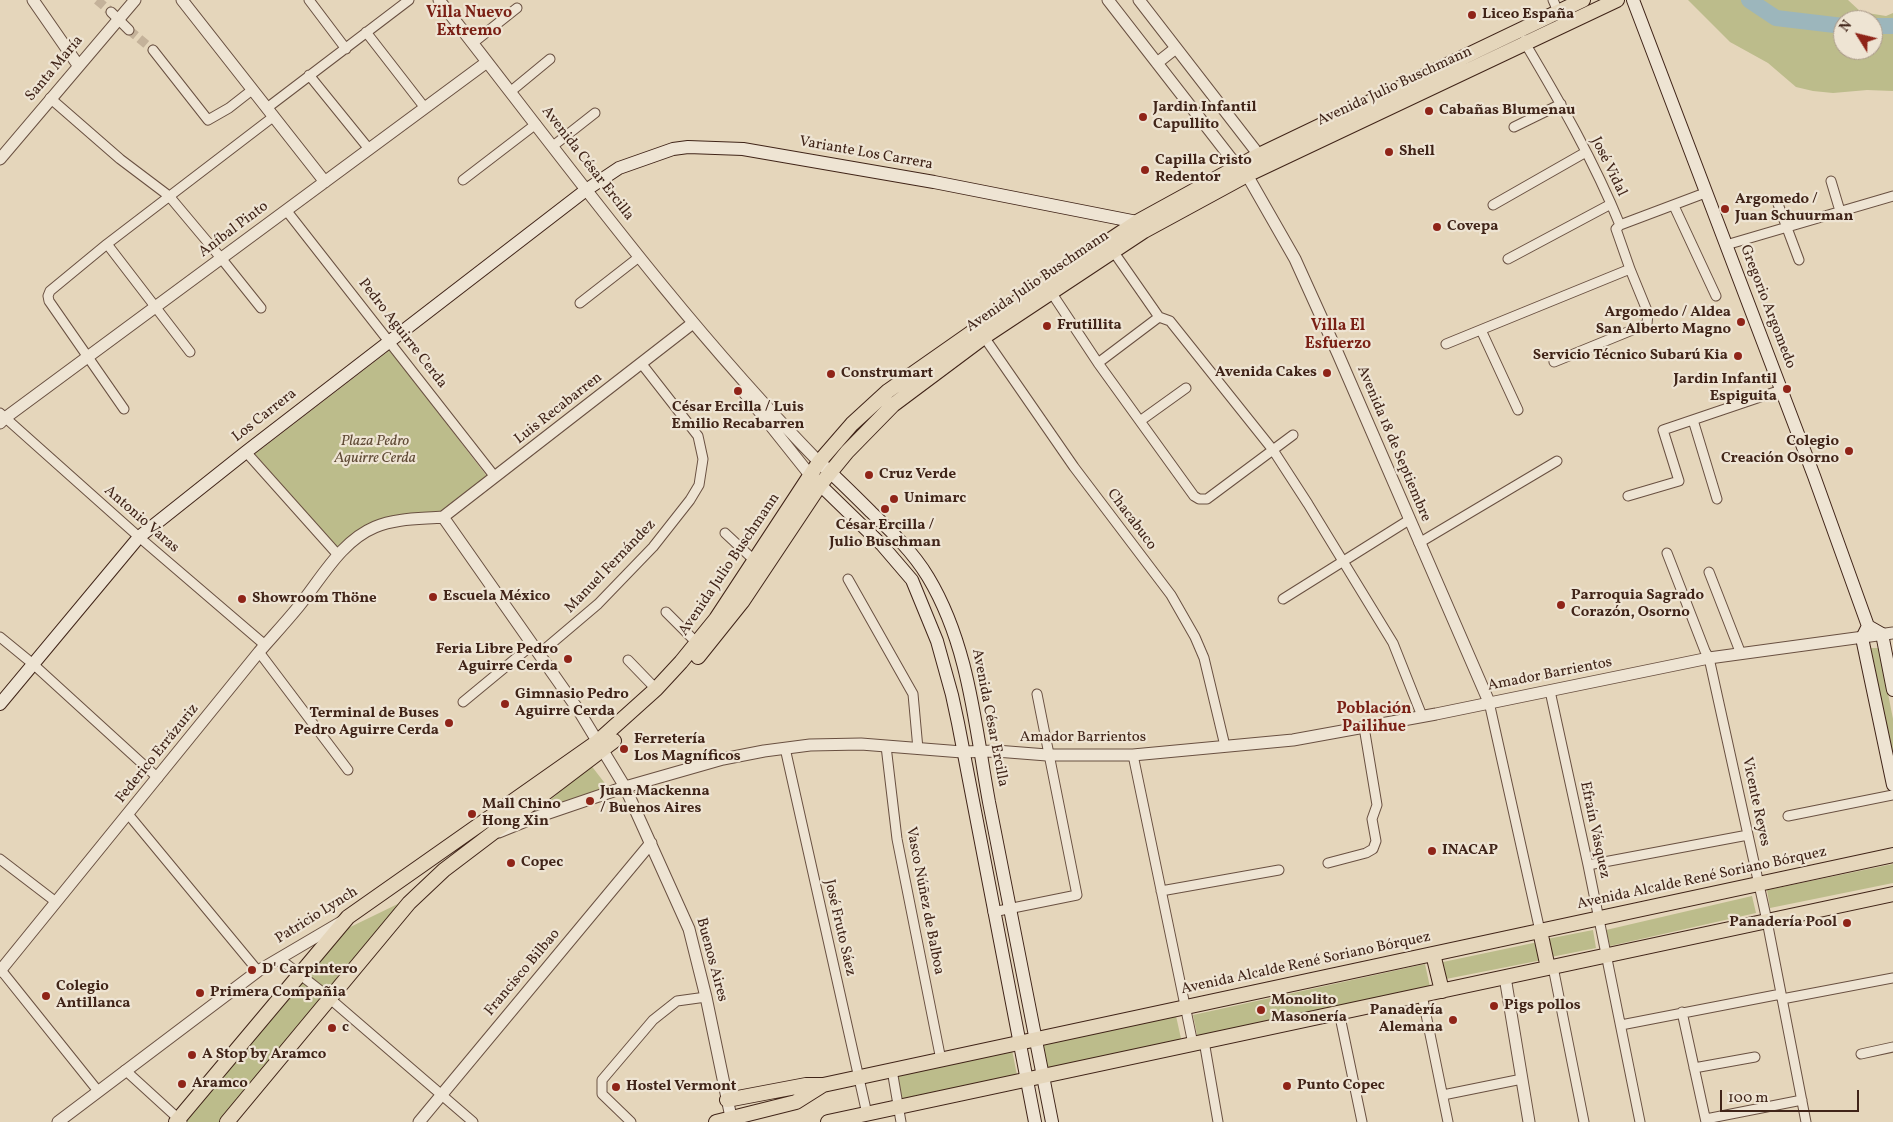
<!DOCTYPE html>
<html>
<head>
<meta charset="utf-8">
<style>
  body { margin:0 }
  #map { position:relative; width:1893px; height:1122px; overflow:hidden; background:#e5d6bb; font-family:Vollkorn,serif }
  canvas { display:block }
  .north { position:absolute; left:1833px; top:10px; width:50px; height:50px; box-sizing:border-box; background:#eee4d3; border:1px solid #a89788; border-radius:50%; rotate:306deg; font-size:14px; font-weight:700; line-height:20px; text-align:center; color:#402418 }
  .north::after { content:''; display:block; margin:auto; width:18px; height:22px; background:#8f2418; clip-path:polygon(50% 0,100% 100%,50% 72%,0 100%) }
  .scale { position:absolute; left:1720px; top:1090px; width:139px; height:22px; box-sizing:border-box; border:2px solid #402418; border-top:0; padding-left:6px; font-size:15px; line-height:18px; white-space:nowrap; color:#402418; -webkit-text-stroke:4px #eee4d3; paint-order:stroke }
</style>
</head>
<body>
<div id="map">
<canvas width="1893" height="1122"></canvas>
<div class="north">N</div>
<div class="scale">100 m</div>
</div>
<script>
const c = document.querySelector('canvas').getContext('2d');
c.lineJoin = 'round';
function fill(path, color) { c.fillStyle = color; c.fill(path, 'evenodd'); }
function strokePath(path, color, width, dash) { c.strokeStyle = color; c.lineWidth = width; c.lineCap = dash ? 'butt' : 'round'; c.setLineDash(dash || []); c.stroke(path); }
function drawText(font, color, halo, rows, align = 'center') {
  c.font = font + ' Vollkorn,serif'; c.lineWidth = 4.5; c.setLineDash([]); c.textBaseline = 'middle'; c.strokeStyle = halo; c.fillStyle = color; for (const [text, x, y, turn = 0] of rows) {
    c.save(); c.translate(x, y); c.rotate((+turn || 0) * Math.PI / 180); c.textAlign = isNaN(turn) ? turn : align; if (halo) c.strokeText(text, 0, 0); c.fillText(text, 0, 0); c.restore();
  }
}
fill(new Path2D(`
  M1688,0H1848L1861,12L1886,16L1893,13V91L1867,90L1833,93L1813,91L1796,87L1768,63L1730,42ZM1843,20H1873V50H1843Z
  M390,350L489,479L443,514L399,517L339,550L255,454Z
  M1871,648H1879L1893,719V757Z
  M590,764L607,786L555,808L545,805Z
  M1893,864V883L1770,908L1767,890Z
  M1752,896L1756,913L1610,946L1606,930Z
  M408,899L223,1122H179L338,933Z
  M1593,930L1596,948L1551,957L1547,939Z
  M1538,942L1542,960L1446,979L1443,962Z
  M1425,964L1430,987L1198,1039L1193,1015Z
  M1176,1016L1182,1043L1048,1072L1042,1045Z
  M1012,1050L1017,1075L901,1100L896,1076Z`), '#bcbc8b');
strokePath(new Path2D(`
  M1749,0L1776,18L1843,26
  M1873,26H1893`), '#9cb6bc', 16);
strokePath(new Path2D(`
  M97,0L111,12
  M129,30L153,50`), '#c4b29a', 9, [9, 4.5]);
const minor = new Path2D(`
  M309,0L346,49
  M1553,0L1560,16
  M111,12L129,30
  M366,32L425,108
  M1525,40V43C1560,102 1594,161 1620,225L1616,229L1630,269L1648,313L1647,324L1554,362
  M473,43L517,8
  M153,50L208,120L229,108L252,90
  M309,75L369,149
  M510,92L550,59
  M50,98L120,159L169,196L221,258L261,308
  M267,108L409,0
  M1514,127L1561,104
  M553,146L595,113
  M463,180L536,124
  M1831,181L1840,211
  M1778,204L1799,260
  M1493,205L1586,152
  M1674,206L1716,296
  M286,210L495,477
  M1620,225L1705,193
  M107,244L190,352
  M1726,245L1893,196
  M1113,251L1159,317L1170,321L1273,450L1308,504L1393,643L1422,716
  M1508,259L1611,204
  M1051,292L1098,363L1194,496L1199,499H1207L1293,435
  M580,303L639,257
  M1481,330L1518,410
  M982,334L1074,467L1171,595L1195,637L1204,658L1225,746
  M1446,344L1630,269
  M1098,363L1159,317
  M124,409L49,301L48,296L50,291L107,244L273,117
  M0,413L139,537L265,645
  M1693,420L1717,499
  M1140,421L1186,388
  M246,452L338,555
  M1628,496L1679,481L1663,430L1781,390
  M725,533L755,561
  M1419,543L1557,461
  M1667,553L1705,651L1709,658L1767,921L1806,1122
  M1709,572L1741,654
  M848,579L913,694L918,749
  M1283,599L1409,520
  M666,612L697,643
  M0,637L33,664L158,778
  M259,652L348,770
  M539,654L598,604L653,547L690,500L699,485L703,459L698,436L641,363
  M628,660L656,689
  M1550,691L1588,865L1640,1122
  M463,702L532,645
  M1489,702L1540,931
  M886,746L897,839L941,1060
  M785,748L867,1114
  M1133,755L1193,1044
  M128,814L258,971
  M1788,816L1893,795
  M0,859L56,902
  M1328,863L1366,853L1373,849L1376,841L1372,819L1377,805L1364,727
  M1588,865L1748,835
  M1161,891L1279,870
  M993,912L1077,895L1037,694
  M280,959L321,991L473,1122
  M1553,967L1584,1122
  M1,970L98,1091
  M1422,995L1448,1122
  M1782,999L1893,978
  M1339,1012L1362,1122
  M1682,1012L1706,1122
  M1621,1025L1781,994
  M1204,1041L1218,1122
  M1861,1054L1893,1047
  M1694,1068L1755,1057
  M125,1070L182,1122
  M892,1070L901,1122
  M1443,1095L1522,1079
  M1706,1119L1802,1100
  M631,1122L602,1094V1080L653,1020L677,1001L706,997`);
const tertiary = new Path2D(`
  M33,0L78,65
  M182,0L325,182
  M439,0C562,157 679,319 819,462
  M1108,0L1237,166L1247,175L1295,259L1338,354L1489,702
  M1139,0L1259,155L1254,163
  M1157,63L1176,48
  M0,159L135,0
  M743,391L810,475
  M0,423L5,418L487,62
  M443,517L579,711L625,787L689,929L706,997L732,1122
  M443,517L693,323
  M499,832L531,819L625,787L723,759L764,751L810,745L861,744L962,752L996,751L1047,755H1133L1293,740L1436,714L1709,658L1893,633
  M0,971L259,652C272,637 286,622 299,606C321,579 341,541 375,527C396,518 421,519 443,517
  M1505,977L1529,1122
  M58,1122L258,971L343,921
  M419,1122L651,843`);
const secondary = new Path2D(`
  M1633,0L1814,476L1868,626
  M819,462C837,478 854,495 871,512C892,532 913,552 928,577C969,645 975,726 989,802C1010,909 1031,1016 1052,1122
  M813,478L882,545L912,580L937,641L952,695L958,723L1035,1122
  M1868,626L1862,638L1893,785
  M1868,626L1882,634L1893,690
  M0,704L139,537L246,452L586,190L619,168L673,149L688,147L743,149L934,182L1137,222L1141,227`);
const primary = new Path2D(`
  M698,657L742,602L820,485L847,452L893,405L984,337L1144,231L1247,175L1617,0
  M1540,931L1548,968
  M1433,954L1442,991
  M727,1100L806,1085H823
  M176,1122L348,917L597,742L656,689L681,662L716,619L819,462L852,424L888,391L978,328L1137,222L1259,155L1583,0
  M227,1122L409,903L444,870L614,741
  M716,1122L796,1102L823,1085L1893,855
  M828,1122L1893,894`);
strokePath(minor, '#695041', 11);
strokePath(tertiary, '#695041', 13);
strokePath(secondary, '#402418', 14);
strokePath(primary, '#402418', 16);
strokePath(minor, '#eee4d3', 9);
strokePath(tertiary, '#eee4d3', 11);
strokePath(secondary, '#eee4d3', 12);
strokePath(primary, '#e5d6bb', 14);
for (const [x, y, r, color] of [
  [1472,15,5,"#8f2418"],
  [1429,111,5,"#8f2418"],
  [1143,117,5,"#8f2418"],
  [1389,152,5,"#8f2418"],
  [1145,170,5,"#8f2418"],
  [1725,209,5,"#8f2418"],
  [1437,227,5,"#8f2418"],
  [1741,322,5,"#8f2418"],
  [1047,326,5,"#8f2418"],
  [1738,356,5,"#8f2418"],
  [1327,373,5,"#8f2418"],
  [831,374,5,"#8f2418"],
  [1787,389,5,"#8f2418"],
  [738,391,5,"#8f2418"],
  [1849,451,5,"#8f2418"],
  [869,475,5,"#8f2418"],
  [894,499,5,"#8f2418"],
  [885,509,5,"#8f2418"],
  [433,597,5,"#8f2418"],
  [242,599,5,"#8f2418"],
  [1561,605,5,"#8f2418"],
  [568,659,5,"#8f2418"],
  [505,704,5,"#8f2418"],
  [449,723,5,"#8f2418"],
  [624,749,5,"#8f2418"],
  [590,801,5,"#8f2418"],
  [472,814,5,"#8f2418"],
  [1432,851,5,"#8f2418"],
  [511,863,5,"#8f2418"],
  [1847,923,5,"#8f2418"],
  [252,970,5,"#8f2418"],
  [200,993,5,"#8f2418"],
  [46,996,5,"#8f2418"],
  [1494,1006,5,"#8f2418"],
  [1261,1010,5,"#8f2418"],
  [1453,1020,5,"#8f2418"],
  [332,1028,5,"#8f2418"],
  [192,1055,5,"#8f2418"],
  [182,1084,5,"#8f2418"],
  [1287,1086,5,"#8f2418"],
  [616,1087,5,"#8f2418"]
]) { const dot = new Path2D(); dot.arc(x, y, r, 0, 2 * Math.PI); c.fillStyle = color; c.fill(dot); strokePath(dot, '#eee4d3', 2); }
drawText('bold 15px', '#402418', '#eee4d3', [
  ["Liceo España",1482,15],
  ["Jardin Infantil",1153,108],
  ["Capullito",1153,125],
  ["Cabañas Blumenau",1439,111],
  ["Shell",1399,152],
  ["Capilla Cristo",1155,161],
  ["Redentor",1155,178],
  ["Argomedo /",1735,200],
  ["Juan Schuurman",1735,217],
  ["Covepa",1447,227],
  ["Argomedo / Aldea",1731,313,"right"],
  ["San Alberto Magno",1731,330,"right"],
  ["Frutillita",1057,326],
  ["Servicio Técnico Subarú Kia",1728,356,"right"],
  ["Avenida Cakes",1317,373,"right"],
  ["Construmart",841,374],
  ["Jardin Infantil",1777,380,"right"],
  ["Espiguita",1777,397,"right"],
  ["César Ercilla / Luis",738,408,"center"],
  ["Emilio Recabarren",738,425,"center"],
  ["Colegio",1839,442,"right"],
  ["Creación Osorno",1839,459,"right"],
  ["Cruz Verde",879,475],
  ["Unimarc",904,499],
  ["César Ercilla /",885,526,"center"],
  ["Julio Buschman",885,543,"center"],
  ["Parroquia Sagrado",1571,596],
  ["Corazón, Osorno",1571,613],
  ["Escuela México",443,597],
  ["Showroom Thöne",252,599],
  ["Feria Libre Pedro",558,650,"right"],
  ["Aguirre Cerda",558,667,"right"],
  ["Gimnasio Pedro",515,695],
  ["Aguirre Cerda",515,712],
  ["Terminal de Buses",439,714,"right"],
  ["Pedro Aguirre Cerda",439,731,"right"],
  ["Ferretería",634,740],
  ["Los Magníficos",634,757],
  ["Juan Mackenna",600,792],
  ["/ Buenos Aires",600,809],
  ["Mall Chino",482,805],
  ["Hong Xin",482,822],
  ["INACAP",1442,851],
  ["Copec",521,863],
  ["Panadería Pool",1837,923,"right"],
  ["D' Carpintero",262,970],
  ["Colegio",56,987],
  ["Antillanca",56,1004],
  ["Primera Compañia",210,993],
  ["Monolito",1271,1001],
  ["Masonería",1271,1018],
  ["Pigs pollos",1504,1006],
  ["Panadería",1443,1011,"right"],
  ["Alemana",1443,1028,"right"],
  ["c",342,1028],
  ["A Stop by Aramco",202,1055],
  ["Aramco",192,1084],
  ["Punto Copec",1297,1086],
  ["Hostel Vermont",626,1087]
], 'left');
drawText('15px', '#402418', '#eee4d3', [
  ["Santa María",55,69,-50],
  ["Avenida Julio Buschmann",1395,87,-25],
  ["Variante Los Carrera",866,154,10],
  ["Avenida César Ercilla",587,164,52],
  ["José Vidal",1608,167,64],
  ["Aníbal Pinto",234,230,-37],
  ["Avenida Julio Buschmann",1038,282,-34],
  ["Gregorio Argomedo",1767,307,69],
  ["Pedro Aguirre Cerda",402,334,52],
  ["Luis Recabarren",559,409,-38],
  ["Los Carrera",265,416,-38],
  ["Avenida 18 de Septiembre",1393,444,67],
  ["Antonio Varas",141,520,41],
  ["Chacabuco",1131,520,53],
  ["Avenida Julio Buschmann",730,565,-56],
  ["Manuel Fernández",611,567,-46],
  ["Amador Barrientos",1550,675,-11],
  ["Avenida César Ercilla",989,718,79],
  ["Amador Barrientos",1083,738],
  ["Federico Errázuriz",158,754,-51],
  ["Vicente Reyes",1755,802,78],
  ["Efraín Vásquez",1594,830,78],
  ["Avenida Alcalde René Soriano Bórquez",1702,879,-12],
  ["Vasco Núñez de Balboa",924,901,79],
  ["Patricio Lynch",317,916,-32],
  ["José Fruto Sáez",839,928,77],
  ["Buenos Aires",711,960,75],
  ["Avenida Alcalde René Soriano Bórquez",1306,964,-12],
  ["Francisco Bilbao",523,973,-50]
]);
drawText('italic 15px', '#5f4a35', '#eee4d3', [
  ["Plaza Pedro",375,442],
  ["Aguirre Cerda",375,459]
]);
drawText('bold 16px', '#7a1f14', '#eee4d3', [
  ["Villa Nuevo",469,14],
  ["Extremo",469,32],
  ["Villa El",1338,327],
  ["Esfuerzo",1338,345],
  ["Población",1374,710],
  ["Pailihue",1374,728]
]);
</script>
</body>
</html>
